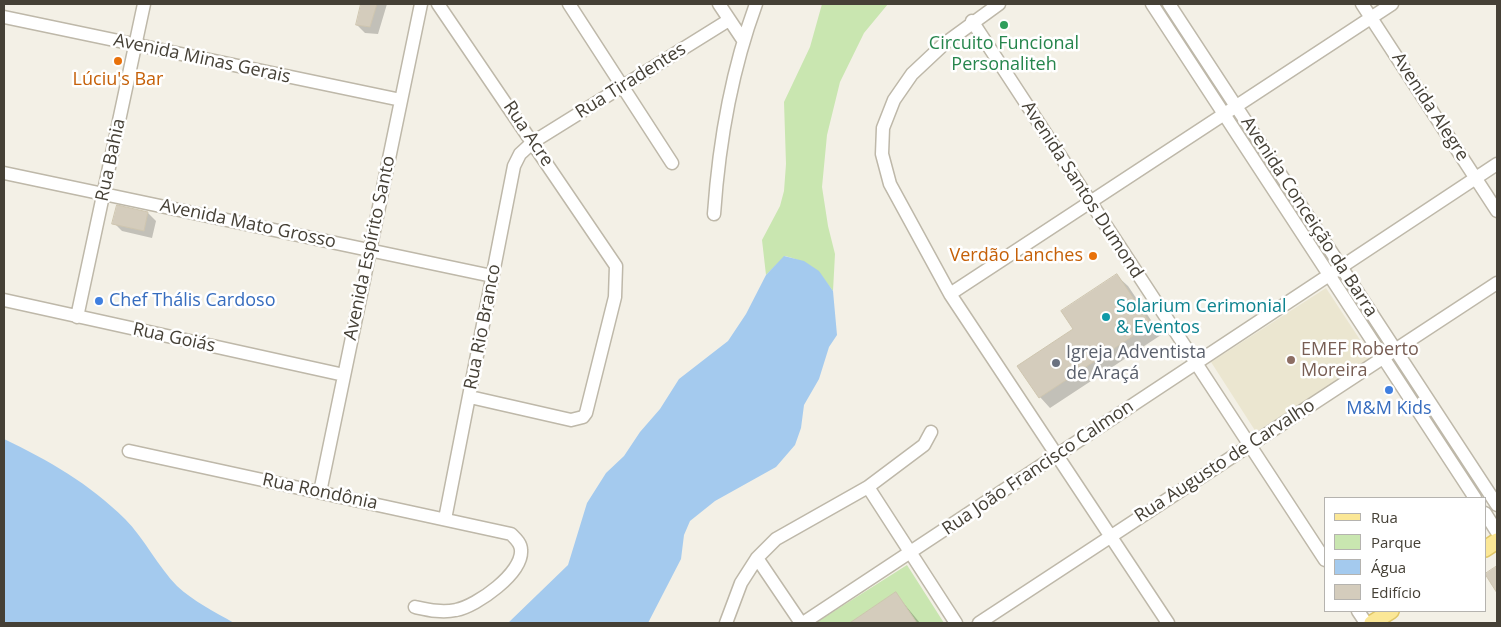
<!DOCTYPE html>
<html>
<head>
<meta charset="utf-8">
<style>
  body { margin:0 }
  #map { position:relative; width:1501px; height:627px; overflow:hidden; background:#f3f0e6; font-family:"Open Sans",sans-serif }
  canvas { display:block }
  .frame { position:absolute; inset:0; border:5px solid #454036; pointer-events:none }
  .legend { position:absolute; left:1324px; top:497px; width:162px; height:115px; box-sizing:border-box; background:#fff; border:1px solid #b5b3af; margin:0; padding:6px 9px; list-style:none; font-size:15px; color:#454036 }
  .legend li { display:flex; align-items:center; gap:10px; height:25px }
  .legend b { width:25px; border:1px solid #b5b3af }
</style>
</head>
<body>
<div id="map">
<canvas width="1501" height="627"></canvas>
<div class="frame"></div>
<ul class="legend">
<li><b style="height:6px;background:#fbe796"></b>Rua</li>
<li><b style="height:14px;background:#c9e6b0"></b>Parque</li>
<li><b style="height:14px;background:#a4caee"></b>Água</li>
<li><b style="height:14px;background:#d4ccbc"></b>Edifício</li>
</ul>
</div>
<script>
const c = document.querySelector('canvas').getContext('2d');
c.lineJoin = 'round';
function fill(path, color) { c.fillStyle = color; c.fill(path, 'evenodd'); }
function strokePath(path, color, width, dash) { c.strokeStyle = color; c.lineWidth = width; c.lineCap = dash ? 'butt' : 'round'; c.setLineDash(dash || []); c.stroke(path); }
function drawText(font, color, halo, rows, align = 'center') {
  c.font = font + ' "Open Sans",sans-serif'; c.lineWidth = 5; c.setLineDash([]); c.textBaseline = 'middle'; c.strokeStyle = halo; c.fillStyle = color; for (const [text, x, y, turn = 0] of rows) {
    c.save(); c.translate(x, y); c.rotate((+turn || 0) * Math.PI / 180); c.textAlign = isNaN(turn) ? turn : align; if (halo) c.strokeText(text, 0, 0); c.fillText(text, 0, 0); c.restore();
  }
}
fill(new Path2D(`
  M1326,288L1372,358L1256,432L1211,362Z`), '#ebe6d0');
fill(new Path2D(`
  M822,4H888L864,33L840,82L827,135L822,187L828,226L835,254L833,291C817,269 811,263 785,256L766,275L762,240L780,206L784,191L786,164L784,102L810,47Z
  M907,565L944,623L817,622Z`), '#c9e6b0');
fill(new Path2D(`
  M784,256L804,261L819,271L833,291L837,335L829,347L819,379L804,405L801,428L795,445L776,467L715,501L690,521L684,535L681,559L648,623H508L568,565L587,503L606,473L624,456L640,432L660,409L679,379L728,341L746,314L766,275Z
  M4,439C48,460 90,484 125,519C144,538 159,568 177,586C193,601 215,612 234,623H4Z`), '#a4caee');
fill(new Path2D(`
  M362,4H387L378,34L365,33L357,25Z
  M148,213L156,221L152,238L122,231L114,223Z
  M1117,276L1128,286L1161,335L1050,408L1040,397L1075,329Z
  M896,594L920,623H852Z`), '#0003');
const building = new Path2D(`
  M361,4H377L370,27L356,25Z
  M117,205L148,212L144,231L112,224Z
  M1117,274L1151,324L1039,398L1017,366L1073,329L1061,311Z
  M1497,566V593L1485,574Z
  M896,592L917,623H850Z`);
fill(building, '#d4ccbc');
strokePath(building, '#cec5af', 1);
const minor = new Path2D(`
  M438,4L616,266L615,297L586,413L583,417L571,420L470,397
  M569,4L672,163
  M719,4L743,40
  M999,4L944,44L912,74L894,100L883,128L882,154L890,184L950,294L1168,623
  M1152,4L1475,498
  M1169,4L1497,505
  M1362,4L1497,211
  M4,17L401,100
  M972,21L1325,560
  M4,173L492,276
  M714,214C719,142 731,72 756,4
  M950,294L1392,4
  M4,300L344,375
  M77,317L144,4
  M129,451L511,534C515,538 521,543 521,550C523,573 477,606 456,610C442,613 429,610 415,607
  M868,487L956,623
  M320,492L421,4
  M1485,513L1497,532
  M445,519L514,166L520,154L533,142L729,20
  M757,558L801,623
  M1358,611L1366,623
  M726,623L741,583L757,558L776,539L868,487L924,445L931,432
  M803,623L1497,164
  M979,623L1497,283`);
const major = new Path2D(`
  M1485,549L1497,541
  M1372,623L1391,611`);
strokePath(minor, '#beb8a9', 15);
strokePath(major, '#e0c667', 18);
strokePath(minor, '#fff', 12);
strokePath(major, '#fbe796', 15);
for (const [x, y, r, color] of [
  [1004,25,5,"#2e9e5b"],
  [118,61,5,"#e8710a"],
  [1093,256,5,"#e8710a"],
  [99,301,5,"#3f7fe0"],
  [1106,317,5,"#0f9aa8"],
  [1291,360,5,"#8d6e63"],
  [1056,363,5,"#6b7280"],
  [1389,390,5,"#3f7fe0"]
]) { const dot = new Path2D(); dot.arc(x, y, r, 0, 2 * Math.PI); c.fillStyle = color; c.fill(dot); strokePath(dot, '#fff', 2); }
drawText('18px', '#27864d', '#fff', [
  ["Circuito Funcional",1004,44],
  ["Personaliteh",1004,65]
]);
drawText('18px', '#454036', '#fff', [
  ["Avenida Minas Gerais",202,59,12],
  ["Rua Tiradentes",631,81,-32],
  ["Avenida Alegre",1430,107,57],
  ["Rua Acre",528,134,56],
  ["Rua Bahia",111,160,-78],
  ["Avenida Santos Dumond",1082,190,57],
  ["Avenida Conceição da Barra",1309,217,57],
  ["Avenida Mato Grosso",248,224,12],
  ["Avenida Espírito Santo",370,248,-78],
  ["Rua Rio Branco",483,327,-79],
  ["Rua Goiás",174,338,12],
  ["Rua Augusto de Carvalho",1225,461,-33],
  ["Rua João Francisco Calmon",1038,468,-34],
  ["Rua Rondônia",320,492,12]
]);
drawText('18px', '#c56008', '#fff', [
  ["Lúciu's Bar",118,80],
  ["Verdão Lanches",1083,256,"right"]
]);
drawText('18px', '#366cbe', '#fff', [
  ["Chef Thális Cardoso",109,301],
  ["M&M Kids",1389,409,"center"]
], 'left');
drawText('18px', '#0d838f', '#fff', [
  ["Solarium Cerimonial",1116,307],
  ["& Eventos",1116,328]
], 'left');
drawText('18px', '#785e54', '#fff', [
  ["EMEF Roberto",1301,350],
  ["Moreira",1301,371]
], 'left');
drawText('18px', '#5b616d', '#fff', [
  ["Igreja Adventista",1066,353],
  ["de Araçá",1066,374]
], 'left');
</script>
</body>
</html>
